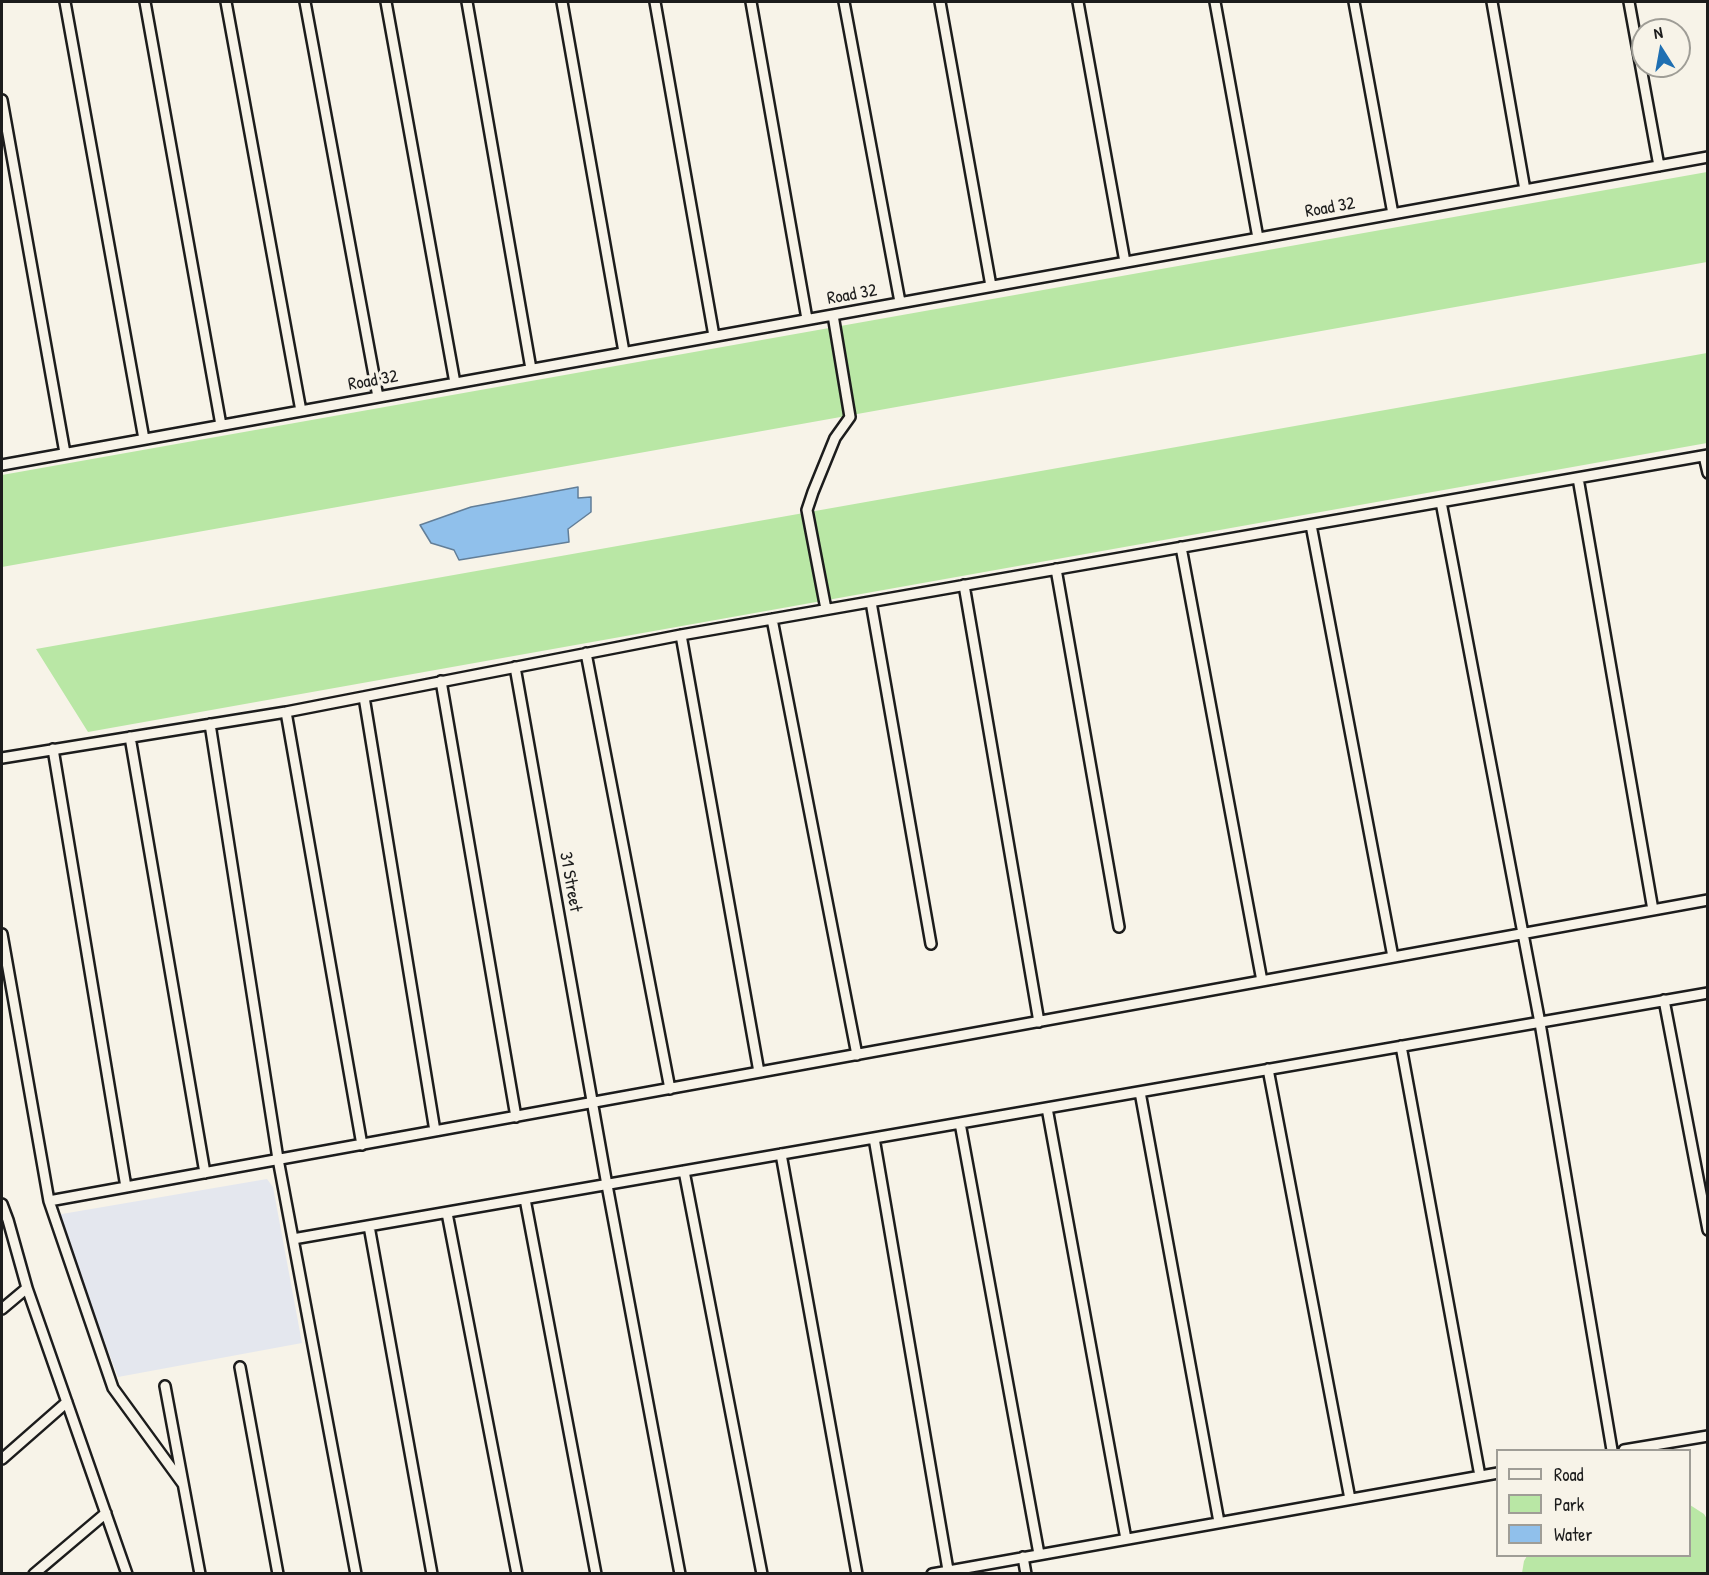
<!DOCTYPE html>
<html>
<head>
<meta charset="utf-8">
<style>
  body { margin:0 }
  #map { position:relative; width:1709px; height:1575px; overflow:hidden; background:#f7f3e8; font-family:"Patrick Hand",sans-serif }
  canvas { display:block }
  .frame { position:absolute; inset:0; border:3px solid #1c1c1c; pointer-events:none }
  .legend { position:absolute; left:1496px; top:1449px; width:195px; height:108px; box-sizing:border-box; background:#f7f3e8; border:2px solid #9f9d96; margin:0; padding:8px 10px; list-style:none; font-size:18px; color:#1c1c1c }
  .legend li { display:flex; align-items:center; gap:12px; height:30px }
  .legend b { width:30px; border:2px solid #9f9d96 }
  .north { position:absolute; left:1631px; top:18px; width:60px; height:60px; box-sizing:border-box; background:#f7f3e8; border:2px solid #9f9d96; border-radius:50%; rotate:349deg; font-size:16px; font-weight:700; line-height:24px; text-align:center; color:#1c1c1c }
  .north::after { content:''; display:block; margin:auto; width:21px; height:27px; background:#1f6fb2; clip-path:polygon(50% 0,100% 100%,50% 72%,0 100%) }
</style>
</head>
<body>
<div id="map">
<canvas width="1709" height="1575"></canvas>
<div class="frame"></div>
<ul class="legend">
<li><b style="height:8px;background:#f7f3e8"></b>Road</li>
<li><b style="height:16px;background:#b9e7a5"></b>Park</li>
<li><b style="height:16px;background:#90c0eb"></b>Water</li>
</ul>
<div class="north">N</div>
</div>
<script>
const c = document.querySelector('canvas').getContext('2d');
c.lineJoin = 'round';
function fill(path, color) { c.fillStyle = color; c.fill(path, 'evenodd'); }
function strokePath(path, color, width, dash) { c.strokeStyle = color; c.lineWidth = width; c.lineCap = dash ? 'butt' : 'round'; c.setLineDash(dash || []); c.stroke(path); }
function drawText(font, color, halo, rows, align = 'center') {
  c.font = font + ' "Patrick Hand",sans-serif'; c.lineWidth = 6; c.setLineDash([]); c.textBaseline = 'middle'; c.strokeStyle = halo; c.fillStyle = color; for (const [text, x, y, turn = 0] of rows) {
    c.save(); c.translate(x, y); c.rotate((+turn || 0) * Math.PI / 180); c.textAlign = isNaN(turn) ? turn : align; if (halo) c.strokeText(text, 0, 0); c.fillText(text, 0, 0); c.restore();
  }
}
fill(new Path2D(`
  M267,1179L273,1187L302,1343L118,1377L56,1215Z`), '#e4e7ee');
fill(new Path2D(`
  M1707,172V262L2,567V475Z
  M1707,353V443L88,732L36,649Z
  M1690,1505L1704,1514L1707,1519V1573H1522L1524,1561L1527,1556H1690Z`), '#b9e7a5');
const water = new Path2D(`
  M578,487V498L591,497V512L568,529L569,542L459,560L454,550L431,543L420,525L471,507Z`);
fill(water, '#90c0eb');
strokePath(water, '#627e98', 1.5);
const minor = new Path2D(`
  M65,2L144,439
  M145,2L221,425
  M226,2L301,411
  M305,2L378,397
  M386,2L455,383
  M467,2L531,369
  M562,2L624,352
  M655,2L714,336
  M751,2L807,319
  M844,2L900,302
  M940,2L991,286
  M1078,2L1125,262
  M1215,2L1258,238
  M1354,2L1393,214
  M1492,2L1525,190
  M1629,2L1659,166
  M2,100L65,453
  M1704,456L1708,473
  M2,465L1708,157
  M1578,478L1653,910
  M1441,502L1540,1023L1612,1450
  M1311,525L1393,957
  M1181,547L1262,981
  M1056,569L1119,927
  M964,585L1039,1022
  M871,602L931,944
  M826,609L807,510L813,492L835,438L850,417L833,315
  M772,619L857,1055
  M681,635L759,1072
  M586,653L670,1089
  M515,667L607,1185L680,1574
  M441,681L516,1117
  M364,697L435,1131
  M286,712L362,1145
  M210,724L278,1159L356,1574
  M130,737L205,1173
  M53,749L126,1187
  M2,758L286,712L681,635L1708,455
  M2,934L49,1201L113,1388L183,1484
  M1664,1000L1708,1230
  M1401,1046L1480,1476
  M1268,1069L1350,1499
  M1140,1092L1219,1522
  M1047,1108L1126,1539
  M960,1123L1039,1554
  M874,1138L948,1570
  M781,1154L857,1574
  M684,1171L762,1574
  M525,1199L596,1574
  M49,1201L1708,900
  M2,1204L8,1220L27,1288L127,1574
  M447,1213L517,1574
  M369,1226L432,1574
  M293,1239L1708,993
  M2,1309L27,1288
  M240,1367L278,1574
  M165,1386L200,1574
  M1624,1450L1708,1436
  M2,1459L67,1402
  M1023,1557L1026,1574
  M34,1574L106,1513
  M932,1574L1498,1473`);
strokePath(minor, '#1c1c1c', 14);
strokePath(minor, '#f7f3e8', 9);
drawText('18px', '#1c1c1c', '#f7f3e8', [
  ["Road 32",1330,208,-10],
  ["Road 32",852,295,-10],
  ["Road 32",373,381,-10],
  ["31 Street",570,882,80]
]);
</script>
</body>
</html>
